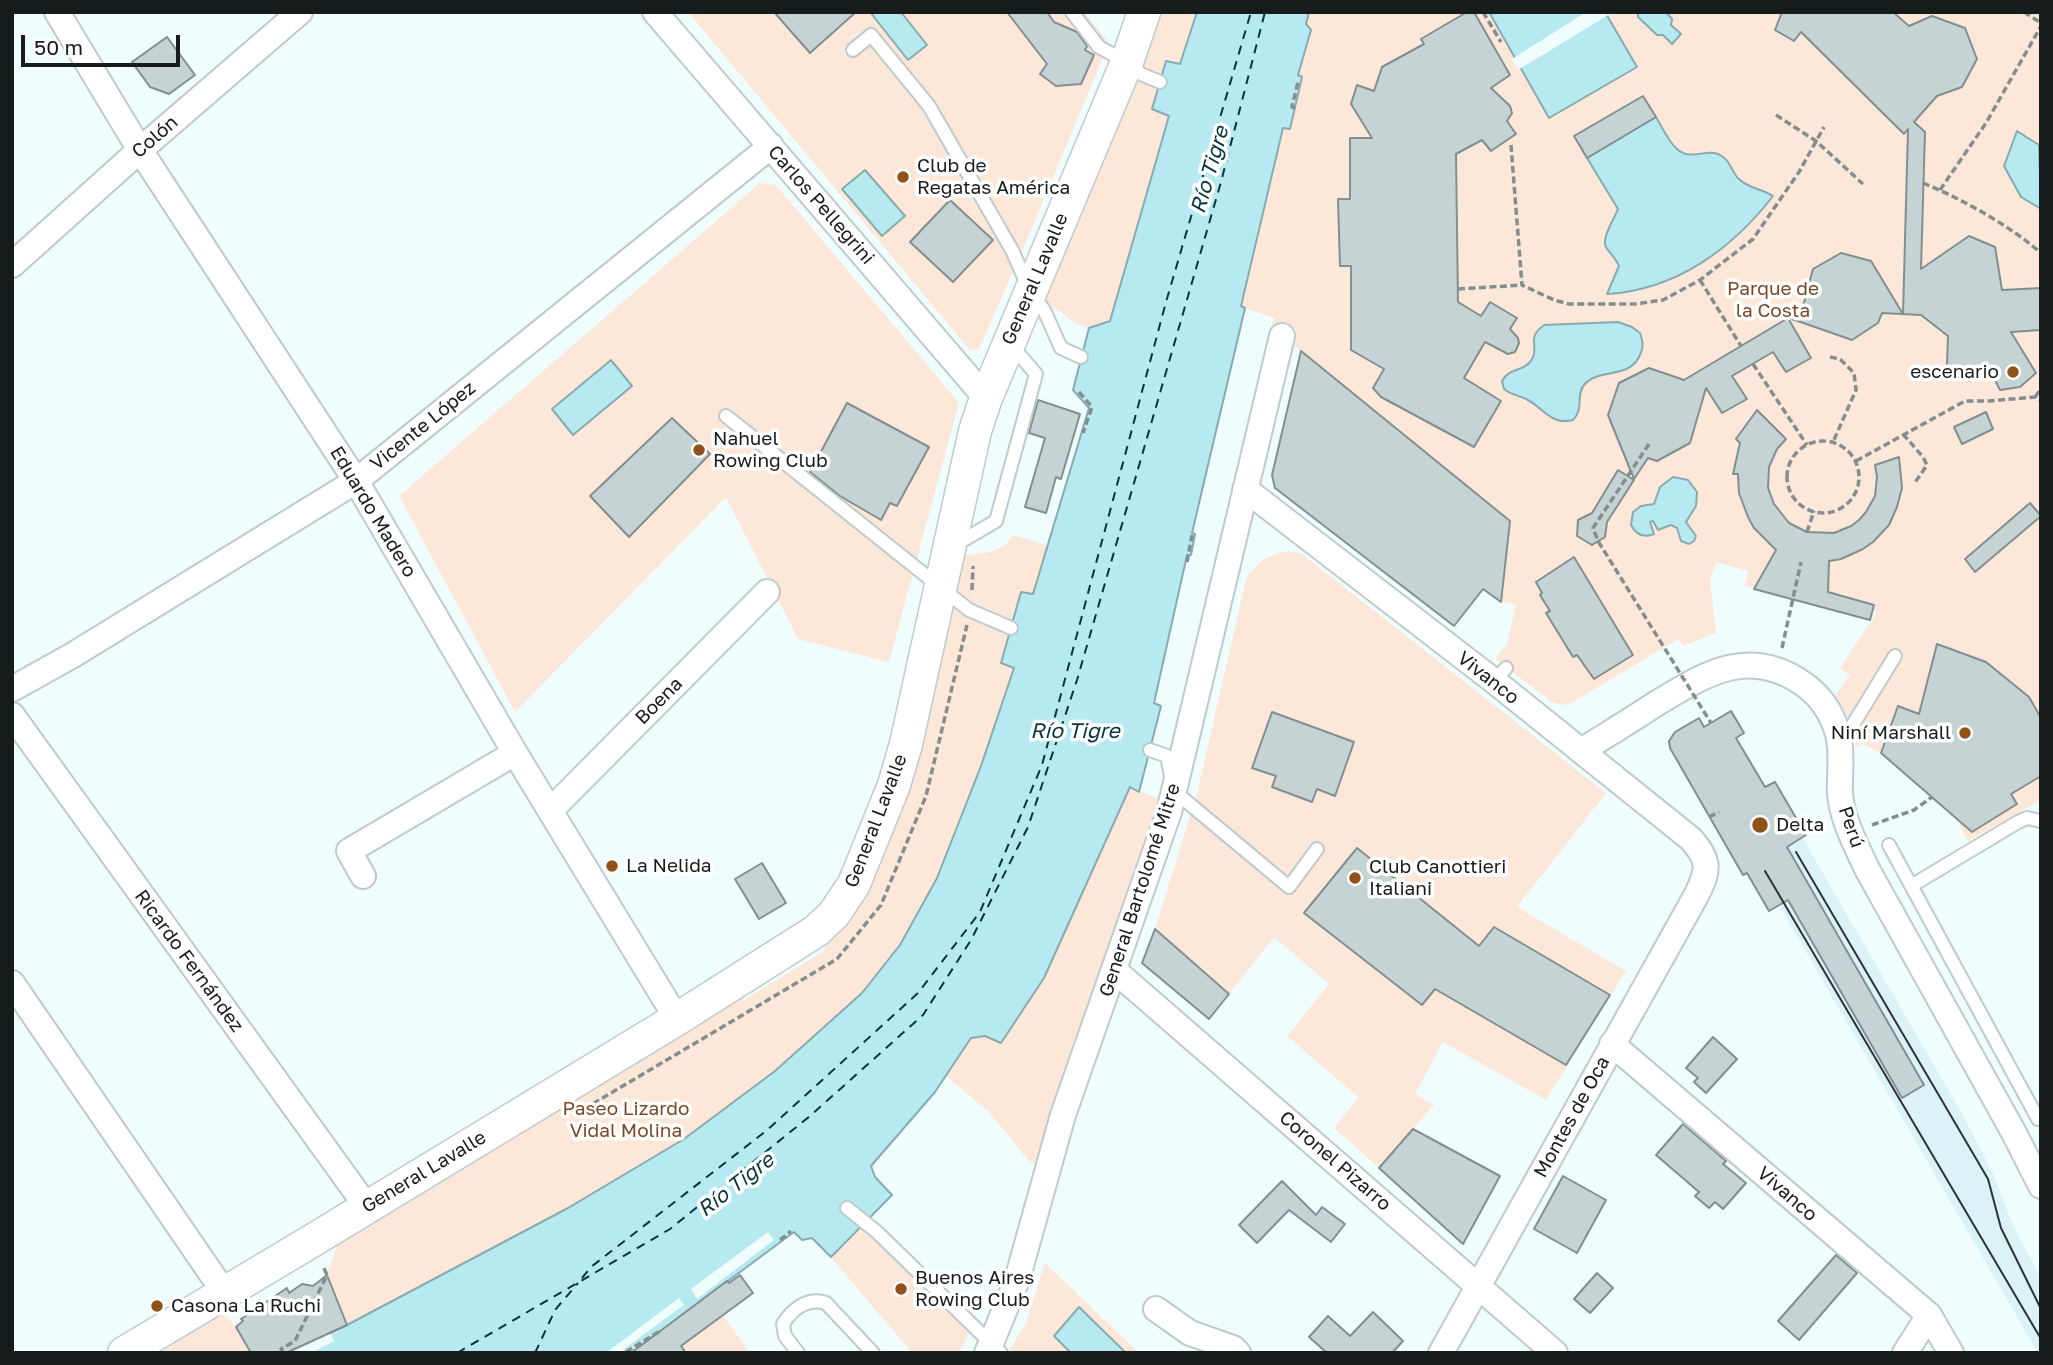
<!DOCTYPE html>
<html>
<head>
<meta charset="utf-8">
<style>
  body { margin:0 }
  #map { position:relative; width:2053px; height:1365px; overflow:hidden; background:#effdff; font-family:"Golos Text",sans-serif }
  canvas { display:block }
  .frame { position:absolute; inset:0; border:14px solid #161b1c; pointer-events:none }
  .scale { position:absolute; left:21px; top:35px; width:159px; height:32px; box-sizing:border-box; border:4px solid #161b1c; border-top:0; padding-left:9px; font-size:21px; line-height:24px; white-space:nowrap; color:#161b1c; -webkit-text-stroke:5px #fff; paint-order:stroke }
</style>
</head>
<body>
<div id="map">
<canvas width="2053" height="1365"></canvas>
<div class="frame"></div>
<div class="scale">50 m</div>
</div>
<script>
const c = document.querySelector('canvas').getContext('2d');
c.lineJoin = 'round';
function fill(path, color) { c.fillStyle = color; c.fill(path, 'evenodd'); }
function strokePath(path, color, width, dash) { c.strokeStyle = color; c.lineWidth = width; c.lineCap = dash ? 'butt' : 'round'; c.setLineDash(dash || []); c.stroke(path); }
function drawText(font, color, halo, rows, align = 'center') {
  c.font = font + ' "Golos Text",sans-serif'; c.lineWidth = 7; c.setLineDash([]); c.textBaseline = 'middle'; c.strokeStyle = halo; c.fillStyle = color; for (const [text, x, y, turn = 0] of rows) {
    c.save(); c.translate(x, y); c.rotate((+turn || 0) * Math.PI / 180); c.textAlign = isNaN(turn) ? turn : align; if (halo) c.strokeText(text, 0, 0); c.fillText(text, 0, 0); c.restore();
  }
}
fill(new Path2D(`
  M1802,837L1965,1119L1993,1174L2013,1225L2041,1279V1353H2038L1757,867Z`), '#dbf3f6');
fill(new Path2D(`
  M688,12H1084L1109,43L1023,249L979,349L970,350Z
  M1156,12H1197L1180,64L1166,61L1152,109L1169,116L1110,322L1089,328L1075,323L1042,298Z
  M1309,12H1489L1550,118L1605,12H2041V800L1968,841L1959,825L1961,822L1952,812L1950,814L1881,753L1863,744L1856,748L1848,716L1835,696L1850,675L1840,668L1877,612L1845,597L1781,596L1745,586L1748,571L1716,562L1710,580L1716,633L1683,646L1678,639L1573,702L1563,705L1552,702L1495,659L1507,644L1516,604L1501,602L1510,521L1272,328L1274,318L1241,307L1284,128H1290L1302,77L1298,76L1310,31L1306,24Z
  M760,183L776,185L959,403L889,662L798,639L726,497L515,712L399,496Z
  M1013,535L1047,545L1033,595L1021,593L1001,663L1014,667L981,766L937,878L900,945L862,993L775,1071L684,1139L568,1208L347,1325L327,1275L340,1237L739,995L744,1000L824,951C827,928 851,917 865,898C872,887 878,872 883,859C920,768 934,670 954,575L961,573L965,555C982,554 1005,552 1013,535Z
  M1288,551L1302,554L1606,793L1517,907L1626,971L1546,1100L1443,1042L1415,1094L1434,1105L1379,1168L1334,1128L1358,1097L1287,1036L1329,984L1274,937L1229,994L1155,929L1197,794L1246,579C1258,561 1266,556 1288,551Z
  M1130,787L1161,800L1039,1166L1028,1160L990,1113L945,1075L971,1037L985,1036L1044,978Z
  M870,1216L977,1320L959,1353H912L831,1257Z
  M1045,1263L1139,1353H1007L1026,1323Z
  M222,1312L236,1327L251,1353H154Z
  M723,1315L750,1353H686L681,1346Z`), '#fde7d9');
const water = new Path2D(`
  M870,12H901L927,45L908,60Z
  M1197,12H1309L1306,24L1311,30L1298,75L1302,77L1290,129L1283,128L1241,306L1245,308L1192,533L1195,534L1191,555H1187L1154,703L1161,706L1139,792L1130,787L1044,978L1001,1043L985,1036L971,1038L935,1092L871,1166L875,1177L892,1195L831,1257L812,1238L802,1240L794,1232L631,1353H286L347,1325L568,1208L684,1139L775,1071L862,993L900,945L937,878L981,766L1014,668L1001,663L1021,592L1033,594L1089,408L1073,390L1089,328L1110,321L1169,116L1152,109L1166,61L1180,64Z
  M1489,12H1605L1637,67L1549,118Z
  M1638,12H1666L1672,19L1671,25L1681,34L1672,44L1663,35H1657L1638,17Z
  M1656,117C1662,127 1668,141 1677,149C1692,163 1709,145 1723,157C1731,162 1732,173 1739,179C1747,188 1763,189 1773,196C1732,249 1676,290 1607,294L1619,266C1616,258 1610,254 1606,247C1601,239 1614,219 1618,209L1587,158Z
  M2017,131L2039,145L2041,209L2021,197L2004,166Z
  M865,170L905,216L882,236L842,189Z
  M1618,322L1632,327L1640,333C1643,341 1644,347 1640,355C1629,380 1600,367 1584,385C1575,396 1585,407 1573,420C1551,426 1543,407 1526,399C1518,395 1511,395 1504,389L1502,381C1509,367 1525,372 1532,359C1540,346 1525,339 1544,325Z
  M611,360L632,386L573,435L552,409Z
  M1673,477L1688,480L1697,492L1696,506L1686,522L1696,536L1694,541L1689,544L1681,541L1677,528L1671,525L1658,530L1653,521L1650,522L1654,534C1644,538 1636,535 1631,525L1633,512L1641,506L1654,504L1660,487Z
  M1079,1307L1126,1353H1071L1054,1336Z`);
fill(water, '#b7e9f0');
strokePath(water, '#87abb0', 2);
fill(new Path2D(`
  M1586,12L1610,14L1518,70L1512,59Z
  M768,1232L774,1240L697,1299L691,1289Z
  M679,1298L684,1305L624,1349L626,1353H606Z
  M329,1331L334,1341L311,1353H286Z`), '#effdff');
strokePath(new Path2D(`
  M582,1278L591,1267L766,1131L918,993L980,912L1042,765L1166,302L1251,12
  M457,1353L670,1229L810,1116L923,1015L971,940L1028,827L1077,680L1221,182L1265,12
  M535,1353L555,1310L578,1283`), '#06363c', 2, [9, 7]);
const building = new Path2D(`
  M774,12H856L810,53Z
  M1007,12H1047L1054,22L1077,32L1087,46L1085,50L1094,55L1081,84L1056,86L1040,74L1047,64Z
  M1467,12H1474L1510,75L1491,88L1510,106L1512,113L1507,121L1516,134L1491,151L1482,140L1456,154L1458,302L1481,316L1490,302L1517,318L1510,329L1518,338L1519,343L1515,352L1508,354L1485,342L1464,378L1501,401L1474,447L1381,397L1373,388L1384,369L1351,350V266H1340L1338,199H1350V138H1372L1351,104L1357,85L1374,91L1382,67L1424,44L1421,39Z
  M1782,12H1893L1909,26L1932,16L1965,28L1977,59L1962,87L1937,96L1914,122L1925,132L1921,269L1969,236L1995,247L2002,290L2041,288V330L2011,332L2036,373L2020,387L2000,390L1990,370L1969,381L1947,365L1948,336L1921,315L1882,313L1878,323L1852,340L1789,318L1802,310L1813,269L1841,253L1871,261L1903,314L1908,129L1904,134L1801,32L1794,41L1775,30Z
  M167,37L195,75L169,94L150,87L132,62Z
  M1643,96L1656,117L1587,158L1574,136Z
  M950,200L993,240L953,282L910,242Z
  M1788,318L1811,358L1786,372L1773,352L1732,376L1747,399L1722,413L1706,388L1690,443L1657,461L1648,458L1634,479L1608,415L1619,383L1649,368L1684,380Z
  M1301,351L1510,521L1501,602L1483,589L1454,626L1275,488L1272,475Z
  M1038,400L1080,414L1061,479L1056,477L1046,513L1025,507L1045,438L1029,433Z
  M847,403L929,447L897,506L890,503L881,520L840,496L810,472Z
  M1757,410L1786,439L1777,449L1769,467L1768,488L1774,504L1789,523L1807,532L1834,533L1851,526L1859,520L1866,512L1875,496L1877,477L1875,465L1899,457L1902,488L1897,507L1889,525L1873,542L1863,549L1841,559L1829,561L1828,592L1874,605L1870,620L1754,589L1776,550L1754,528L1748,517L1739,493L1738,474H1733L1740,443L1736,439Z
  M1986,412L1993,429L1962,444L1954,427Z
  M672,418L710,454L629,537L590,496Z
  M1618,470L1634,480L1607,522L1605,537L1592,545L1577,536L1578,520L1592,513Z
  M2030,503L2041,516L1975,572L1965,559Z
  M1574,557L1633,655L1594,679L1577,655L1573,657L1546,613L1550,611L1540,595L1542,593L1536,582Z
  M1937,644L1986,662L2029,697L2041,718V776L2011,794L2017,804L1972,832L1881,753L1898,706L1919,714Z
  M1731,711L1744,733L1736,738L1765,787L1775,782L1806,835L1787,847L1924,1085L1902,1098L1788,900L1769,911L1747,873L1743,875L1670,748L1669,741L1675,732L1699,718L1704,727Z
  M1272,712L1354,742L1335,796L1317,789L1312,802L1272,787L1276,776L1252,768Z
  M1357,848L1479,946L1494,927L1610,995L1566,1065L1435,989L1422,1005L1304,913Z
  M762,863L786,903L759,919L735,879Z
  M1155,929L1229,994L1209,1019L1142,963Z
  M1713,1037L1737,1059L1706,1093L1694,1082L1698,1078L1686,1068Z
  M1683,1124L1726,1161L1723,1164L1746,1183L1723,1209L1715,1202L1709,1208L1695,1196L1699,1192L1656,1155Z
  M1413,1129L1500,1176L1463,1244L1379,1168Z
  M1563,1176L1606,1200L1577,1253L1534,1229Z
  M1282,1181L1316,1215L1322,1207L1345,1224L1331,1242L1289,1210L1257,1243L1239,1225Z
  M1836,1255L1857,1273L1799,1340L1778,1321Z
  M1597,1273L1613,1288L1590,1313L1574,1299Z
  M327,1275L347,1325L286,1353H251L236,1327L243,1321L241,1319L287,1288L289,1293L302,1284L313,1286Z
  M740,1275L753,1293L681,1346L686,1353H631L727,1281L729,1283Z
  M1373,1312L1403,1341L1392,1353H1327L1309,1337L1328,1316L1350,1336Z`);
fill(building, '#c5d3d5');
strokePath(building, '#818f90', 2);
const service = new Path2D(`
  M1072,12L1099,47L1127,62L1141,74L1160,82
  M853,50L871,35L929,106L1013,252L1030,291L1044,310L1061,348L1081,357
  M726,416L969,610L1011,628
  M954,541L965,539L996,521L1036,374L1011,345
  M1494,681L1506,668
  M1838,734L1852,726L1895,656
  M1150,750L1167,756L1174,791L1289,887L1317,849
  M1889,845L2038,1119
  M1911,886L2018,822L2027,818L2041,821
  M847,1208L877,1232L1001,1353
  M798,1353L785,1336L783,1324C792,1309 808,1297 826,1303L873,1353`);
const minor = new Path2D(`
  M57,12L140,150L356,481L515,753L677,1019
  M655,12L986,398
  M12,265L140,150L300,12
  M1245,489L1494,681L1691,839C1710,861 1709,869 1697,894L1441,1353
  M12,689L73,655L356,481L771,146
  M12,715L367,1207
  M1581,751C1605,736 1630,721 1654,705C1702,676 1747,645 1802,683C1820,695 1832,713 1838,734C1843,754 1839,773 1840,793C1842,820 1856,845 1867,869L2014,1133L2041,1186
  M551,810L767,592
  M363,876L349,851L515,753
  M1114,970L1555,1353
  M12,983L224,1292
  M1612,1044L1929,1315L1951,1353
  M1156,1309L1190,1333L1233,1348L1238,1353
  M987,1353L1017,1280L1063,1115L1169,812L1282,336
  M1905,1353L1929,1315`);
const tertiary = new Path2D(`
  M124,1353L310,1242L677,1019L816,931L834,914L854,884L894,785L906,744L975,431L986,398L1127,62L1144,12`);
strokePath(service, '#bdcbcd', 16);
strokePath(minor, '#bdcbcd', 28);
strokePath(tertiary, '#bdcbcd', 35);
strokePath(new Path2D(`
  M1483,12L1501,42
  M2024,12L2041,23
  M1295,108L1292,107L1298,82
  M1776,115L1816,141L1863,184
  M1511,145L1522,285L1554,300L1569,304H1635L1663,300L1700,280L1753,239L1799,172L1824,127
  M1923,183C1962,199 2009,225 2041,253
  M1940,190L1986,123L2041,26
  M1700,280L1741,346
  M1458,289L1522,285
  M1830,357L1840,359L1854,373L1856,390L1833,442
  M1753,364L1807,445
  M1079,392L1092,407L1083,433
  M2035,397L2041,389
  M1903,434L1923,457L1927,465L1914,484
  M1787 477a36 36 0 1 1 72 0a36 36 0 1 1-72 0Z
  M1856,461L1965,401H1989L2035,397L2041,401
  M1807,532L1814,511
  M1187,562L1192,535
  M972,590L973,566
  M1782,648L1801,562
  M1709,817L1719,812
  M1872,825L1914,810L1932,797
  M584,1109L837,959L881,905L926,796L967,625
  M780,1240L791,1231
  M626,1352L660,1331
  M283,1353L281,1349L295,1341L327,1275L323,1266`), '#848e8f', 3.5, [7, 3.5]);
strokePath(service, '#fff', 12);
strokePath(minor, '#fff', 24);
strokePath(tertiary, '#fff', 32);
strokePath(new Path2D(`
  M1796,852L1988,1179L2001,1228L2041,1309
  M1765,871L2041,1339`), '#2d3334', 2);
strokePath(new Path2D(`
  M1649,444L1593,528L1598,541L1711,723`), '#848e8f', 3.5, [7, 3.5]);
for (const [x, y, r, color] of [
  [903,177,7,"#91511b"],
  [2013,372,7,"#91511b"],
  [699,450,7,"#91511b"],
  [1965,733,7,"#91511b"],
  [1760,825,9,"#91511b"],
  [612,866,7,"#91511b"],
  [1355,878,7,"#91511b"],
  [901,1289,7,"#91511b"],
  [157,1306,7,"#91511b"]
]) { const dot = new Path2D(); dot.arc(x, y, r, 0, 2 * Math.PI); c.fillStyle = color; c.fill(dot); strokePath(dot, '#fff', 2.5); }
drawText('19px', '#161b1c', '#fff', [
  ["Colón",155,137,-41],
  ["Carlos Pellegrini",821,205,49],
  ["General Lavalle",1035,279,-67],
  ["Vicente López",423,426,-39],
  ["Eduardo Madero",373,512,59],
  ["Vivanco",1488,678,38],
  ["Boena",659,701,-45],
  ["General Lavalle",876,821,-69],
  ["Perú",1851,827,71],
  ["General Bartolomé Mitre",1140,890,-72],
  ["Ricardo Fernández",189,961,54],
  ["Montes de Oca",1572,1117,-61],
  ["Coronel Pizarro",1335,1161,41],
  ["General Lavalle",424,1172,-31],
  ["Vivanco",1787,1194,41]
]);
drawText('19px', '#161b1c', '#fff', [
  ["Club de",917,166],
  ["Regatas América",917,188],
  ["escenario",1999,372,"right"],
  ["Nahuel",713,439],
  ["Rowing Club",713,461],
  ["Niní Marshall",1951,733,"right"],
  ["Delta",1776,825],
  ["La Nelida",626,866],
  ["Club Canottieri",1369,867],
  ["Italiani",1369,889],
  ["Buenos Aires",915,1278],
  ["Rowing Club",915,1300],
  ["Casona La Ruchi",171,1306]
], 'left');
drawText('19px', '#794925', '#fff', [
  ["Parque de",1773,289],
  ["la Costa",1773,311],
  ["Paseo Lizardo",626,1109],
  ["Vidal Molina",626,1131]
]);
drawText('italic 21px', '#06363c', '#fff', [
  ["Río Tigre",1210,170,-74],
  ["Río Tigre",1075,731],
  ["Río Tigre",736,1185,-38]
]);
</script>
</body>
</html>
